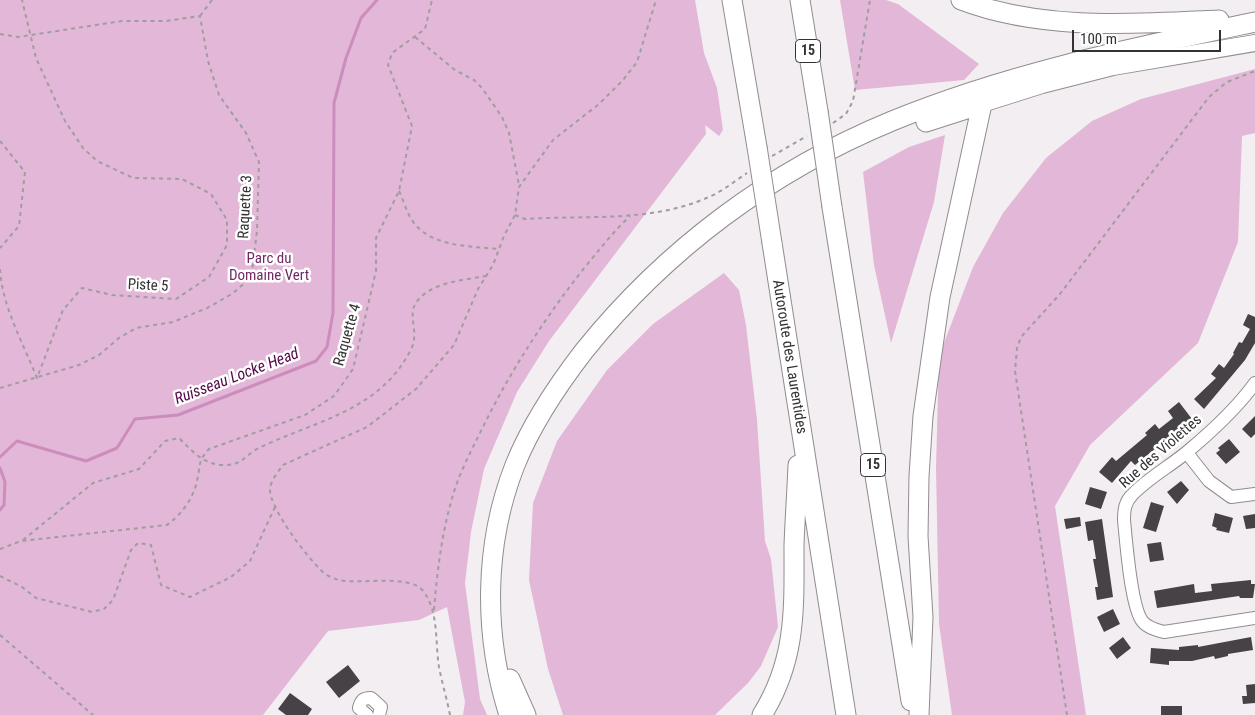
<!DOCTYPE html>
<html>
<head>
<meta charset="utf-8">
<style>
  body { margin:0 }
  #map { position:relative; width:1255px; height:715px; overflow:hidden; background:#f3eef1; font-family:"Roboto Condensed",sans-serif }
  canvas { display:block }
  .scale { position:absolute; left:1072px; top:30px; width:149px; height:22px; box-sizing:border-box; border:2px solid #333133; border-top:0; padding-left:6px; font-size:15px; line-height:18px; white-space:nowrap; color:#333133; -webkit-text-stroke:4px #fff; paint-order:stroke }
</style>
</head>
<body>
<div id="map">
<canvas width="1255" height="715"></canvas>
<div class="scale">100 m</div>
</div>
<script>
const c = document.querySelector('canvas').getContext('2d');
c.lineJoin = 'round';
function fill(path, color) { c.fillStyle = color; c.fill(path, 'evenodd'); }
function strokePath(path, color, width, dash) { c.strokeStyle = color; c.lineWidth = width; c.lineCap = dash ? 'butt' : 'round'; c.setLineDash(dash || []); c.stroke(path); }
function drawText(font, color, halo, rows, align = 'center') {
  c.font = font + ' "Roboto Condensed",sans-serif'; c.lineWidth = 5; c.setLineDash([]); c.textBaseline = 'middle'; c.strokeStyle = halo; c.fillStyle = color; for (const [text, x, y, turn = 0] of rows) {
    c.save(); c.translate(x, y); c.rotate((+turn || 0) * Math.PI / 180); c.textAlign = isNaN(turn) ? turn : align; if (halo) c.strokeText(text, 0, 0); c.fillText(text, 0, 0); c.restore();
  }
}
fill(new Path2D(`
  M0,0H695L704,53L717,88L723,130L719,136L705,125L706,134L549,341L517,392L484,469L471,532L465,583L480,699L487,715H463L465,702L447,607L419,620L328,631L263,715H0Z
  M840,0H886L898,4L979,64L964,80L855,90Z
  M1255,69V133L1242,136L1238,242L1198,343L1090,445L1055,506L1086,715H952L939,624L936,468L939,356L973,267L1003,213L1046,158L1092,121L1141,99Z
  M945,135L934,202L891,343L874,265L863,172L909,147Z
  M724,273L739,290L746,325L757,420L765,541L771,559L778,627L761,666L748,683L715,715H563L548,669L529,580L533,503L557,441L607,370L653,324Z`), '#e3b7d7');
strokePath(new Path2D(`
  M0,457L17,441L86,461L117,448L135,419L178,415L316,361L327,347L333,313L334,103L346,58L361,18L377,0
  M0,468L5,482L4,505L0,510`), '#cc8dbc', 3);
fill(new Path2D(`
  M1248,314L1255,317V343L1245,360L1204,409L1194,399L1216,378L1211,374L1219,364L1224,368L1234,354L1233,353L1239,342L1242,343L1250,329L1243,325Z
  M1179,402L1192,419L1135,465L1131,461L1112,483L1099,472L1112,457L1116,461L1147,435L1145,433L1155,424L1159,429L1173,418L1168,411Z
  M1255,416V434L1251,438L1242,429Z
  M1229,439L1240,452L1226,464L1216,453L1220,450L1218,448Z
  M1181,481L1189,490L1177,504L1167,492Z
  M1090,487L1107,492L1101,509L1085,504Z
  M1151,502L1164,506L1156,532L1143,528Z
  M1215,513L1233,518L1229,533L1216,530L1217,528L1212,526Z
  M1255,514V528L1246,529L1243,516Z
  M1080,517L1081,526L1066,529L1064,519Z
  M1102,519L1113,597L1097,600L1095,587H1098L1093,559H1096L1093,540L1088,541L1085,522Z
  M1161,542L1164,560L1150,562L1147,544Z
  M1251,580V584H1255L1253,598H1240L1239,596L1157,608L1154,591L1194,584L1195,593L1212,591L1211,584Z
  M1113,609L1120,624L1104,632L1097,617Z
  M1123,637L1131,648L1117,659L1109,648Z
  M1251,637L1253,650L1228,654V656L1215,659L1214,656L1192,661H1169V665L1150,663L1151,648L1179,650V647L1198,645V647Z
  M348,665L360,681L339,698L326,682Z
  M1255,684V703L1243,704L1242,696H1247L1246,685Z
  M290,693L312,709L308,715H286L278,709Z
  M1161,706H1182V715H1161Z`), '#464245');
const minor = new Path2D(`
  M1255,383C1237,408 1211,432 1187,452C1169,467 1148,478 1132,495C1125,502 1124,510 1124,520C1126,540 1131,609 1143,622C1148,628 1157,630 1164,632L1255,618
  M1187,453L1209,481L1231,497L1255,494
  M367,715L359,708C361,700 363,698 371,698L381,707L379,715`);
const major = new Path2D(`
  M982,104L1042,85L1113,67L1255,43`);
const highway = new Path2D(`
  M732,0L757,147
  M800,0L818,111
  M961,0C1042,31 1134,24 1219,20
  M926,122L982,104
  M832,207L911,701
  M772,243L846,715
  M510,679L526,715
  M509,715C483,634 484,544 515,465C532,423 557,386 584,351C666,249 771,171 892,121C1009,73 1132,48 1255,22
  M762,715C797,659 794,607 794,545C795,518 797,491 798,465
  M919,715L923,617L918,536L919,476L923,416L940,297L982,104`);
strokePath(minor, '#918c8f', 14);
strokePath(major, '#918c8f', 18);
strokePath(highway, '#918c8f', 21);
strokePath(new Path2D(`
  M200,16L212,0
  M0,34L18,37L122,21H166L200,16
  M415,37L455,70L474,80L482,88L502,117L509,133L519,185
  M833,123L846,114L853,101L870,0
  M0,141L25,172L19,226L0,248
  M772,156L807,136
  M399,191C403,200 406,209 410,217C427,247 468,246 498,249
  M515,215L525,219C587,215 653,223 711,196C724,190 735,181 747,173
  M0,269C2,306 23,343 37,378L63,310L82,288L112,295L176,299L209,277L227,245V220L211,194L182,179L133,178L97,161L83,148L65,121L36,58L22,0
  M0,388L79,365L99,355L119,338L136,328L173,322L207,308L232,294L248,280L252,271L257,231L259,162L246,133L219,95L208,61L200,16
  M23,540L93,483L139,469L165,441L179,438C192,451 203,464 222,465C243,466 243,456 259,448C310,423 370,413 403,363C407,357 414,346 414,339C416,325 407,311 419,299C434,282 464,280 486,276
  M0,549L21,541L167,525C182,514 193,499 197,481C201,465 197,462 209,449L305,415L334,396L353,369L376,271V238L399,191L412,126L388,65L392,53L425,29L432,0
  M0,576L22,587L36,598L92,612L104,609L113,600L131,550L138,543L151,545L161,585L190,597L231,577L250,561L275,507
  M434,610C437,574 441,538 451,502C457,478 469,455 480,433C509,373 544,319 585,267C600,249 613,232 630,216
  M0,635L93,715
  M450,715C447,699 442,683 439,667C435,643 439,613 424,592C411,573 361,585 339,580C332,578 325,575 320,569C306,556 269,507 270,489C271,480 278,472 283,465L367,427L416,389L454,345L478,289L493,265L504,236L515,215L519,187L553,140L599,104L623,80L637,62L656,0
  M1067,715L1015,371L1017,348L1021,337L1060,294L1209,97L1227,82L1255,71`), '#a09d9f', 2, [4, 4]);
strokePath(minor, '#fff', 12);
strokePath(major, '#fff', 16);
strokePath(highway, '#fff', 19);
const highwayBridge = new Path2D(`
  M818,111L832,207
  M757,147L772,243`);
strokePath(highwayBridge, '#918c8f', 21, []);
strokePath(highwayBridge, '#fff', 19);
for (const [x, y, w] of [
  [808,51,25],
  [873,465,25]
]) { const box = new Path2D(); box.roundRect(x - w / 2, y - 11.5, w, 23, 4); c.fillStyle = '#fff'; c.fill(box); strokePath(box, '#333133', 1); }
drawText('bold 14px', '#333133', null, [
  ["15",808,51],
  ["15",873,465]
]);
drawText('15px', '#333133', '#fff', [
  ["Raquette 3",246,207,-87],
  ["Piste 5",148,286,3],
  ["Raquette 4",348,335,-74],
  ["Autoroute des Laurentides",789,357,81],
  ["Rue des Violettes",1161,452,-41]
]);
drawText('15px', '#722864', '#fff', [
  ["Parc du",269,259],
  ["Domaine Vert",269,276]
]);
drawText('italic 16px', '#530747', '#fff', [
  ["Ruisseau Locke Head",237,377,-21]
]);
</script>
</body>
</html>
